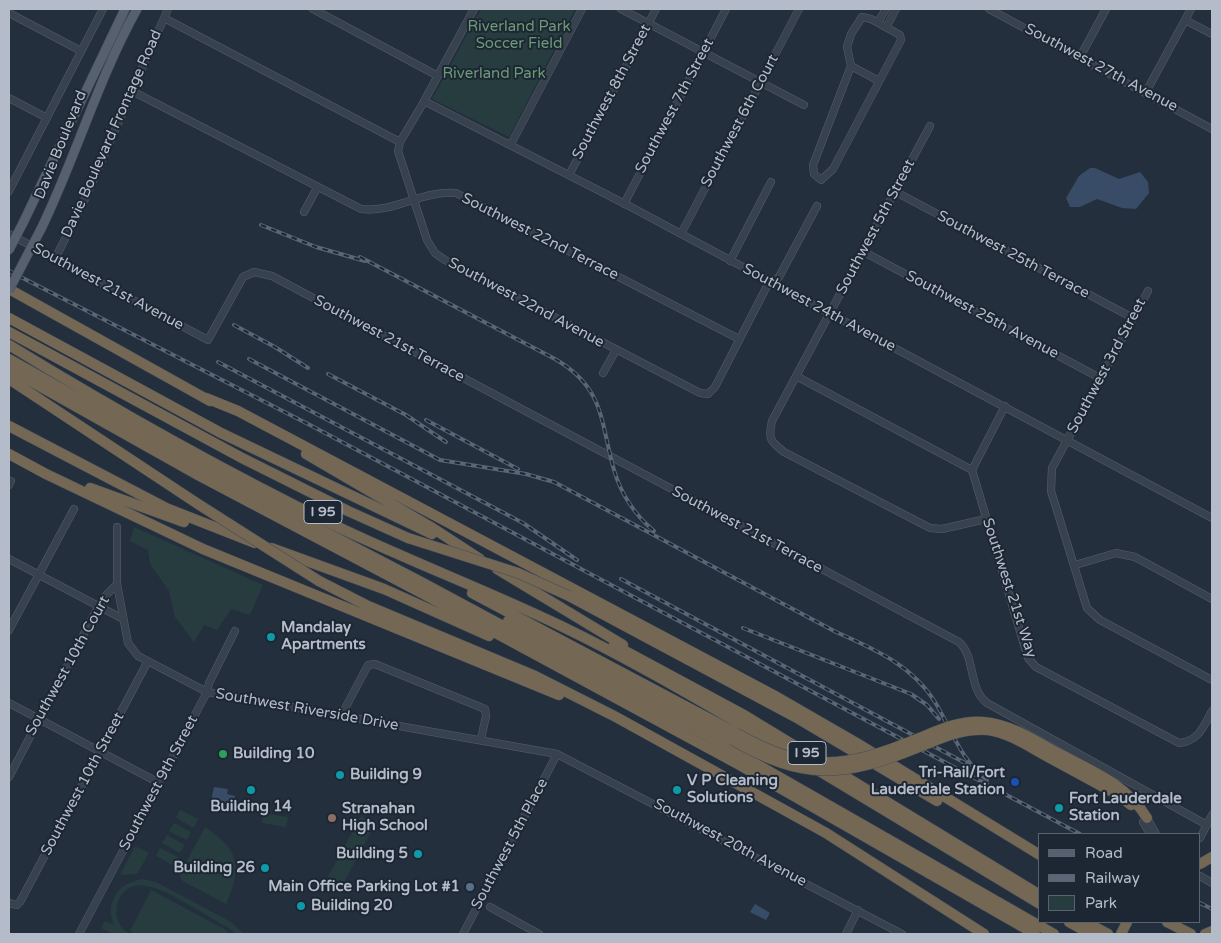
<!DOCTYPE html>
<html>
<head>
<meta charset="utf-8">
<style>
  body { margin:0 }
  #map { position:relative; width:1221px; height:943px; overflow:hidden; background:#242f3e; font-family:"Varela Round",sans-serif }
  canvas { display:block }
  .frame { position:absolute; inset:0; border:10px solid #b4bcc9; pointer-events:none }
  .legend { position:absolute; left:1038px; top:833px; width:162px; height:90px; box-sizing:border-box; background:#1d2633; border:1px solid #59626f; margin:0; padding:6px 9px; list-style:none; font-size:15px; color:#b4bcc9 }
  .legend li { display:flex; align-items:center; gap:10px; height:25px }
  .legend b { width:25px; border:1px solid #59626f }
</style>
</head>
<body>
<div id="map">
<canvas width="1221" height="943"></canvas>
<div class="frame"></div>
<ul class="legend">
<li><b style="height:6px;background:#56606e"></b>Road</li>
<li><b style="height:6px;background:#5a6575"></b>Railway</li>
<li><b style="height:14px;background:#263c3f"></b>Park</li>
</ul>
</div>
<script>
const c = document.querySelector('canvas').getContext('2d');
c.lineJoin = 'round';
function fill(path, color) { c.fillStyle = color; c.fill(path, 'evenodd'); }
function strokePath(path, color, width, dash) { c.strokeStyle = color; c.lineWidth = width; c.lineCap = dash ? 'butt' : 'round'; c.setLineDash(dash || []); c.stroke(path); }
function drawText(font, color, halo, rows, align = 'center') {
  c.font = font + ' "Varela Round",sans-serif'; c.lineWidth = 4; c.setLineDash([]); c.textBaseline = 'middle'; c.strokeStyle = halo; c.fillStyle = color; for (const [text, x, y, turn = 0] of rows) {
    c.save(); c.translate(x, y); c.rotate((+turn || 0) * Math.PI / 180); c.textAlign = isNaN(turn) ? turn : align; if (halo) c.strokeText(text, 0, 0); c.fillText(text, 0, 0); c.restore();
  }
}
fill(new Path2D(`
  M481,9H575L509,137L432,99Z
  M134,527L263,585L250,615L231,609L217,630L204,625L194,642L175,617L169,591L150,564L148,550L130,541Z
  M180,810L198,819L194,828L176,818Z
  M263,813L288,817L286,827L262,823Z
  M361,816L375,824L341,888L326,880Z
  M174,823L191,832L187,840L169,831Z
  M205,827C239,850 243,866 226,904L181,880L180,874Z
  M167,835L185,845L180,853L162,843Z
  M135,846L149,853L137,874L120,875Z
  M160,848L178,857L174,866L156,856Z
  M143,879L156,882L231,922L244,934H236L227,927C207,916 168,890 147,886C118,879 105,918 129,934H113L101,928L105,921L114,925C104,902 119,882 143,879Z
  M151,890L228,931L226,934H136L130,931Z`), '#263c3f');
fill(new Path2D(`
  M1090,168H1095L1119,179L1140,172L1148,182L1149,193L1136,209L1122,208L1097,199L1080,207H1070L1066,198L1079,176Z
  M214,787L228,789L227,794L235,796L233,805L226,803L225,809L210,806Z
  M755,904L770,913L766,920L750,912Z`), '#394c67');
const minor = new Path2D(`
  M313,9L438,76
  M621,9L804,105
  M989,9L1212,129
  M9,13L81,51
  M862,17L871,19L900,35L901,40L833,169L821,180L814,174L813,165L851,66L847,47L851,34Z
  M164,18L400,142L398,151L427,240L435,253L445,260L700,393L708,394L715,387L767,286L779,277L817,206
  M1185,20L1212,34
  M878,22L886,9
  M887,26L896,9
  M1080,57L1106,9
  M851,66L879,81
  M132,91L361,209C395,213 422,190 456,193L739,339
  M1146,92L1191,9
  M9,98L47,118
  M424,101L629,206L1212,518
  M930,126L772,421C768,439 770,441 784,452L930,528L942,529L986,519
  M400,142L422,105L474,9
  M511,144L582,9
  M569,175L656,9
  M9,191L103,9
  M894,191L1133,318
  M624,204L726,9
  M304,212L317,188
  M9,234L208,340L243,277L254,272L272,276L959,642C976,657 968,689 987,703L1207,825
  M681,234L799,9
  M864,252L1100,378
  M55,259L85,199L168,9
  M730,261L771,182
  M1148,291L1052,468L1051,491L1087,608L1100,620L1212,680
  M603,373L616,350
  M796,376L972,470
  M1005,406L972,470L1028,658L1036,667L1179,743C1199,741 1203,727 1212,711
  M9,485L11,481
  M117,527V584L128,643L138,656L207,692L557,754L902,934
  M9,559L123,619
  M1075,565L1116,553L1135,557L1212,599
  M9,630L74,509
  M9,703L159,783
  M341,716L368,665L375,664L485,709L486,716L481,739
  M9,777L98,607L107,594L117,584
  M1147,818L1156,834
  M1143,822L1150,834
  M1200,838L1212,815
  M1200,876L1212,883
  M9,903L17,905L20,902L148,661
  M490,907L539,934
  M79,934L207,692L209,683L235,631
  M463,934L557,754
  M846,934L858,910`);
const major = new Path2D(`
  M24,221L125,9
  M41,229C76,157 98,79 137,9`);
const highway = new Path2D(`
  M9,289L210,401
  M9,318L221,433L432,534
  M9,332L242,458L348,511L408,538
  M9,345C115,410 224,471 336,526C409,561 486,590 559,625C640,664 716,710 793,755
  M9,359L204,469L421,582L704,734L1054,934
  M9,369L196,474L431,598L736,763L1035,934
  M9,379L198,504
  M206,398L238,411L777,697L855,742L1040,855
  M9,426L166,508L255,543
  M9,454L46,474L203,549L559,695
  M306,454L431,527L480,559
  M90,488L184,522
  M271,548L384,589L489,636
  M497,569L623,645
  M319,581L366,605L533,675L616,717L826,833L984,934
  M472,593L736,733
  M569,596L797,718L937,801
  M508,621L600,668L732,740
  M614,645L744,715L1040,895
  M1054,751C1088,769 1126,783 1147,818
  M1050,758L1118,795L1131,805
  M816,769L1040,904
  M1200,864L1212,857
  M1069,922L1091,934
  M1085,922L1108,934
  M1167,922L1191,934
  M1121,934L1127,922
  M1205,934L1212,931`);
strokePath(minor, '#565f6c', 8);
strokePath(major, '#414a57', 10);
strokePath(highway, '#434c59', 11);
strokePath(minor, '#38414e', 7);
strokePath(major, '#56606e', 9);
strokePath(highway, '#746855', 10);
const rail = new Path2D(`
  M261,225L316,247L365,261
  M360,257L555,359C605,388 600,421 614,470C621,494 635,515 654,531
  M9,271L310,425L1080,834
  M234,325L275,347L308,368
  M249,359L440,460L526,474L554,482L836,632C874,649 912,665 935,702C952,730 960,759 987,780
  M218,362L523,523L577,560
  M328,374L406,415L446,442
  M426,420L518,469
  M621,579L967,764
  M743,628L911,694L927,705L939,719
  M1200,903L1212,909`);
strokePath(rail, '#5a6575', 4);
strokePath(rail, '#1d2633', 2, [5.5]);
const majorBridge = new Path2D(`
  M9,250L24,221
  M9,290L41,229`);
const highwayBridge = new Path2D(`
  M198,504L319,581
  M408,538L518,573L569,596
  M736,733C808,773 843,769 917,739C939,730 960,720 983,722C1009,724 1031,738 1054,751
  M732,740C804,781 843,778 919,747C942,738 963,728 988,730C1010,733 1031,748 1050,758`);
strokePath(majorBridge, '#414a57', 10, []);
strokePath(highwayBridge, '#434c59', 11, []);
strokePath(majorBridge, '#56606e', 9);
strokePath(highwayBridge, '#746855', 10);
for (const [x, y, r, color] of [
  [271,637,5,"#0f9aa8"],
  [223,754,5,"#2e9e5b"],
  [340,775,5,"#0f9aa8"],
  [1015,782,5,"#1a4fb4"],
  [251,790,5,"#0f9aa8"],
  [677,790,5,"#0f9aa8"],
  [1059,808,5,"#0f9aa8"],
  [332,818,5,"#8d6e63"],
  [418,854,5,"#0f9aa8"],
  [265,868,5,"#0f9aa8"],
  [470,887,5,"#5c6f8a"],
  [301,906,5,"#0f9aa8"]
]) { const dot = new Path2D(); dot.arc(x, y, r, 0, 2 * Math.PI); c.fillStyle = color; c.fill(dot); strokePath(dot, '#1d2633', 2); }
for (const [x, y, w] of [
  [323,512,38],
  [807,753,38]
]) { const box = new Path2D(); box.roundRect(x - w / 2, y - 11.5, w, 23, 4); c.fillStyle = '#1d2633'; c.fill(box); strokePath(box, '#b4bcc9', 1); }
drawText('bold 14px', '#b4bcc9', null, [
  ["I 95",323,512],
  ["I 95",807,753]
]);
drawText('15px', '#6b9a76', '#1d2633', [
  ["Riverland Park",519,27],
  ["Soccer Field",519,44],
  ["Riverland Park",494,74]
]);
drawText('15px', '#b4bcc9', '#1d2633', [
  ["Southwest 27th Avenue",1101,68,28],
  ["Southwest 8th Street",612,92,-62],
  ["Southwest 7th Street",675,106,-62],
  ["Southwest 6th Court",740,121,-62],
  ["Davie Boulevard Frontage Road",112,134,-66],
  ["Davie Boulevard",61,145,-68],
  ["Southwest 5th Street",876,227,-62],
  ["Southwest 22nd Terrace",540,237,27],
  ["Southwest 25th Terrace",1013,255,28],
  ["Southwest 21st Avenue",108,287,28],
  ["Southwest 22nd Avenue",526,303,28],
  ["Southwest 24th Avenue",819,308,28],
  ["Southwest 25th Avenue",982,315,28],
  ["Southwest 21st Terrace",389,339,28],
  ["Southwest 3rd Street",1107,366,-62],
  ["Southwest 21st Terrace",747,530,28],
  ["Southwest 21st Way",1009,588,72],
  ["Southwest 10th Court",68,666,-61],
  ["Southwest Riverside Drive",307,710,10],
  ["Southwest 9th Street",159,783,-62],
  ["Southwest 10th Street",83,784,-62],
  ["Southwest 20th Avenue",730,843,28],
  ["Southwest 5th Place",510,844,-62]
]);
drawText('bold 15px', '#b4bcc9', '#1d2633', [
  ["Mandalay",281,628],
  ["Apartments",281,645],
  ["Building 10",233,754],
  ["Tri-Rail/Fort",1005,773,"right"],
  ["Lauderdale Station",1005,790,"right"],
  ["Building 9",350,775],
  ["V P Cleaning",687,781],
  ["Solutions",687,798],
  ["Fort Lauderdale",1069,799],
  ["Station",1069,816],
  ["Building 14",251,807,"center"],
  ["Stranahan",342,809],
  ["High School",342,826],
  ["Building 5",408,854,"right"],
  ["Building 26",255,868,"right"],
  ["Main Office Parking Lot #1",460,887,"right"],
  ["Building 20",311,906]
], 'left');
</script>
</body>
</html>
